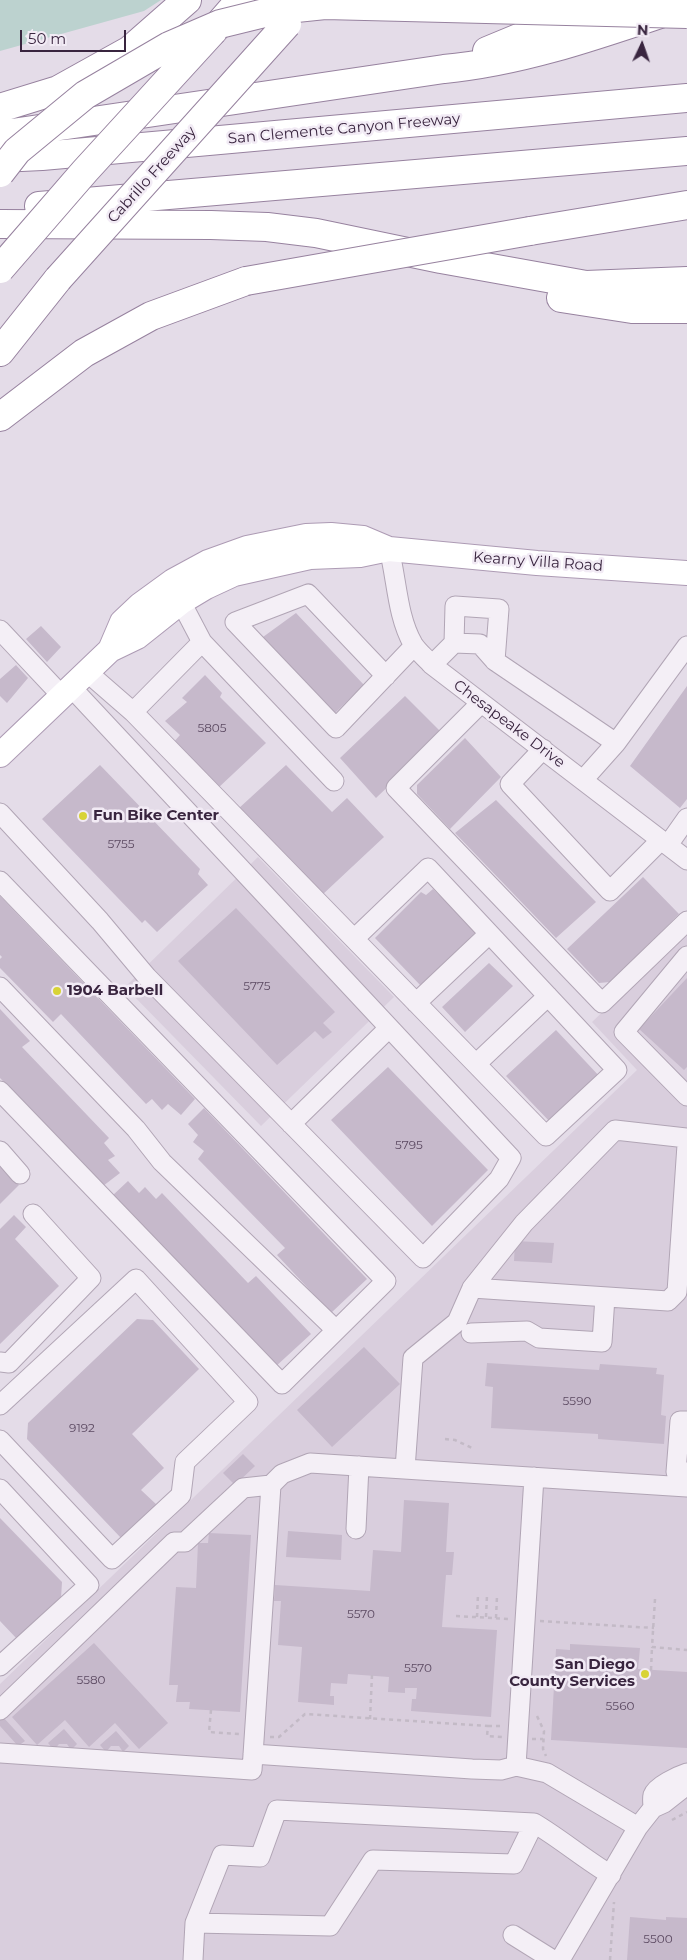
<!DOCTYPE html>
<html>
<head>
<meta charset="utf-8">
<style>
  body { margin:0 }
  #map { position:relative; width:687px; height:1960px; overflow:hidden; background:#e4dce8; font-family:Montserrat,sans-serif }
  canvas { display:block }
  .north { position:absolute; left:617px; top:20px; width:50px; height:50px; -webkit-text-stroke:4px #f2ebf5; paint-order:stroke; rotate:3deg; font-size:14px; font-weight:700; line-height:20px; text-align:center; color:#39253f }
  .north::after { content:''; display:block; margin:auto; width:18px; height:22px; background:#39253f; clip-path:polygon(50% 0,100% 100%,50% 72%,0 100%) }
  .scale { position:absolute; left:20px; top:30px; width:106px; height:22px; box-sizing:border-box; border:2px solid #39253f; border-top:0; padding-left:6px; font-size:15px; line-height:18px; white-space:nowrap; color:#39253f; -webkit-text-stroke:4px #f2ebf5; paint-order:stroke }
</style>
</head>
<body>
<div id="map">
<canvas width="687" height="1960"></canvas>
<div class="north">N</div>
<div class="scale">50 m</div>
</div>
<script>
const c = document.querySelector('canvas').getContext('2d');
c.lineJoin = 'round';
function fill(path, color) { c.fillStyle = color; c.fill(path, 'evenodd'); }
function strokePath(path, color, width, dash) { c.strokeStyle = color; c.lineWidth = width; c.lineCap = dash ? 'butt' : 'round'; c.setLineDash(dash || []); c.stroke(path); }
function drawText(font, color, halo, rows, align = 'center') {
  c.font = font + ' Montserrat,sans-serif'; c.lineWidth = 5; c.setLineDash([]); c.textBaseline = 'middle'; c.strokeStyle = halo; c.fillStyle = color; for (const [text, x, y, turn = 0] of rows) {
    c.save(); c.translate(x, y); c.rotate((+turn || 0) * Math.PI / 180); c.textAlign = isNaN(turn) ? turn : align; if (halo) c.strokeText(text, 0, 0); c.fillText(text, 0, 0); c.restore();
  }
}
fill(new Path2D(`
  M258,857L394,997L261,1126L125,987Z
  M687,931V1960H0V1684L637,1070L592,1022Z`), '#d9cedd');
fill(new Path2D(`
  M0,0H161L144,11L0,51Z`), '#bcd2cf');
fill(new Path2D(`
  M296,613L364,685L335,713L263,637Z
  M41,626L61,647L47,662L26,639Z
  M16,665L28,678L7,703L0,696V679Z
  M205,675L222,693L220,697L266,743L217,789L172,744L180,735L165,721L187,702L182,698Z
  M687,686V799L680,808L630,766Z
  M405,696L443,734L376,798L340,758Z
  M465,738L501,777L450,829L417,794V785Z
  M100,765L200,869L198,874L208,885L157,932L145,920L142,923L42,819Z
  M286,765L332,812L347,798L384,837L321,896L238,809Z
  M496,800L596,902L556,938L455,833Z
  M643,877L679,914L610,982L599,983L567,949Z
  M433,889L476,932L421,986L375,938L421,892L426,895Z
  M0,896L195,1099L181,1115L168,1104L162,1110L152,1099L146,1104L61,1014L53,1022L0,968V959L2,957L0,955Z
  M236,908L335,1012L323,1023L332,1032L323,1039L315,1031L277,1065L178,961Z
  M489,963L513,986L465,1032L442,1007Z
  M687,978V1067L684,1070L639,1029Z
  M0,1009L30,1041L22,1047L109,1138L104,1143L115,1156L108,1160L120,1173L103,1186L0,1078Z
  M556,1030L601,1078L552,1124L506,1076Z
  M388,1067L488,1170L432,1226L331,1120Z
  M204,1108L367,1279L331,1313L277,1255L285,1248L198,1159L204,1151L193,1142L198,1135L188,1124Z
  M0,1166L19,1185L0,1204Z
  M128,1181L139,1193L145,1187L156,1199L162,1193L248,1283L256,1276L311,1334L274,1368L112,1196Z
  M14,1215L26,1227L15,1239L59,1286L0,1344V1229Z
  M515,1241L554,1243L552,1263L514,1261Z
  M137,1319L153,1320L199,1369L132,1434L164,1468L141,1490L157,1505L121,1538L27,1439L28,1423Z
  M364,1347L400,1384L332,1447L297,1410Z
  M487,1363L599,1370L600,1364L657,1368L656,1374L664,1375L661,1415L666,1416L664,1444L598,1439V1434L491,1428L493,1387L485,1386Z
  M243,1454L255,1466L235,1485L223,1473Z
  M404,1500L449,1503L446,1552H454L452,1575H446L442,1627L497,1630L491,1717L411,1711L412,1699H416L417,1688H405V1693L388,1692L389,1677L348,1674L347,1684L331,1683L330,1696H334V1705L298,1702L302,1647L278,1645L281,1601H274L275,1585L370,1591L373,1550L401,1552Z
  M0,1518L62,1582L61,1598L17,1639L0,1621Z
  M288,1531L342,1535L341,1560L286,1557Z
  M209,1533L251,1535L240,1712L189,1709L190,1702H176L178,1685H169L176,1587L196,1588L198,1543H208Z
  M94,1643L168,1723L139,1749L115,1723L89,1747L65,1720L37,1745L12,1717Z
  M570,1644L640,1648L638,1669L687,1672V1748L551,1740L556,1649L570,1650Z
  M3,1717L25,1741L18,1746L0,1726V1719Z
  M64,1729L77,1744L71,1750L67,1744H59L54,1750L48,1743Z
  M116,1731L129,1746L123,1752L119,1746H111L106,1752L100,1745Z
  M630,1917L666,1920V1917L687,1918V1960H627Z`), '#c6b9cb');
const minor = new Path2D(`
  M389,549C397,580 397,616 413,644C418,652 426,658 432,665L687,860
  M181,602L202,642L334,781
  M0,630L62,696
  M454,643L480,644L495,661
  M432,665L454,643L455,606L499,609L495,661L616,743L687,646
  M87,672L133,712L546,1136L617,1070L428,868L354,939
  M386,676L308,594L235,622L336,728L414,646
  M481,703L396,788L602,1003L687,921
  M133,712L202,642
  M543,749L510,784L610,891L661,840
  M583,780L616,743
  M0,813L100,921L147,977L423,1258L499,1179L511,1158L71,687
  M668,845L687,818
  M0,881L386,1281L282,1384L0,1091
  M687,956L624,1032L687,1096
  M0,987L136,1129L162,1162L336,1330
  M416,1003L489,934
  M476,1064L548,996
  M291,1124L389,1028
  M0,1151L20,1174
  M472,1288L668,1301L677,1292L687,1145
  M471,1333L527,1331L539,1338L602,1342L605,1297
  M0,1362L9,1363L91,1278L33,1214
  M0,1405L136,1279L248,1402L185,1462L181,1495L112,1559L0,1440
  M687,1421H680L676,1472H687
  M405,1469L413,1358L457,1322L472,1288L524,1223L615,1130L687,1138
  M534,1477L516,1766L547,1773L638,1827
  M0,1489L89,1585L0,1666
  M356,1529L359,1466
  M0,1710L174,1542H185L243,1488L271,1485
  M0,1753L252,1770L271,1485L282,1474L310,1463L687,1487
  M253,1754L472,1769L501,1770L516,1766
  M653,1808C653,1804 652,1799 653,1795C656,1786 678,1776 687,1773
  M534,1823L514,1864L373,1860L330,1926L195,1923L222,1855L260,1857L277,1810L534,1823C561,1839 584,1859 611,1875
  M513,1935L553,1960
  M193,1960L195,1923
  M560,1960L638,1827L653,1808L664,1803L687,1785`);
const major = new Path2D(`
  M110,650L122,622L140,605L173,581L208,562L247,548L306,536L331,535L363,538L389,549
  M0,755L110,650L137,637L181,602L206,587L234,574L310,557L360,555L389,549L537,563L687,573`);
const highway = new Path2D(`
  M213,31L240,0
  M487,51L586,10
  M0,108L58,90L130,50L187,0
  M0,135L444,69C518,62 589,38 660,14
  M0,158L42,156L687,98
  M39,206L687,151
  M0,224L211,225L267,227L316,233L441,259L586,285L687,281
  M530,231L687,205
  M561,298L632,309H687
  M0,352L58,279
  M0,417L84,353L151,316L246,281`);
strokePath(minor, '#b1a5b5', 21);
strokePath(major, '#ad9bb4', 26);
strokePath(highway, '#97829f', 30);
strokePath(new Path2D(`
  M445,1439L455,1440L472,1448
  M655,1599L652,1647L687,1650
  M456,1616L510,1619
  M477,1617L478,1594
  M486,1617L487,1595
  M496,1618L497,1596
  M540,1621L654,1628
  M651,1670L652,1647
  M211,1710L209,1732L240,1734
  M537,1716L544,1731L543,1749L546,1756
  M370,1719L372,1675
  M488,1726H503
  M270,1737H279L305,1714L488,1726L487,1736L502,1737
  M532,1739H543
  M672,1820L687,1812
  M610,1960L614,1902`), '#c3bac6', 2.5, [4, 4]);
strokePath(minor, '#f4eff6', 19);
strokePath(major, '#fff', 24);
strokePath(highway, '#fff', 28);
const highwayBridge = new Path2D(`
  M0,173L17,151L85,95L169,46L220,24L277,10L325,5L687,14
  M0,269L85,171L213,31
  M58,279L287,24
  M246,281L530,231`);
strokePath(highwayBridge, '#97829f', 30, []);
strokePath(highwayBridge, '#fff', 28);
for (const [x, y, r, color] of [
  [83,816,5,"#d8d336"],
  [57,991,5,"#d8d336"],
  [645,1674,5,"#d8d336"]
]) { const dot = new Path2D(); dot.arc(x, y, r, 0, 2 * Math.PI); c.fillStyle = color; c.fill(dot); strokePath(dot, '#f2ebf5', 2); }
drawText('12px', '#5c4a62', null, [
  ["5805",212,728],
  ["5755",121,844],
  ["5775",257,986],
  ["5795",409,1145],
  ["5590",577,1401],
  ["9192",82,1428],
  ["5570",361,1614],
  ["5570",418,1668],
  ["5580",91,1680],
  ["5560",620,1706],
  ["5500",658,1939]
]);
drawText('15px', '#39253f', '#f2ebf5', [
  ["San Clemente Canyon Freeway",344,129,-5],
  ["Cabrillo Freeway",152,175,-48],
  ["Kearny Villa Road",538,562,4],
  ["Chesapeake Drive",509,724,37]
]);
drawText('bold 15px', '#39253f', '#f2ebf5', [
  ["Fun Bike Center",93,816],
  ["1904 Barbell",67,991],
  ["San Diego",635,1665,"right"],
  ["County Services",635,1682,"right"]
], 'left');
</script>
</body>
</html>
